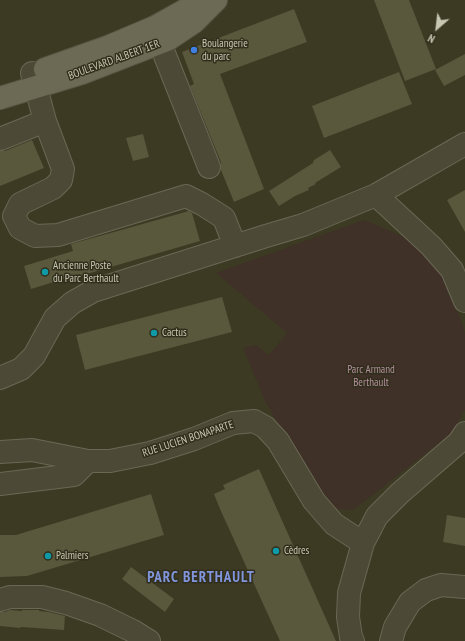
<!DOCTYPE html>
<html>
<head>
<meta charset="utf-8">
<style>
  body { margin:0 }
  #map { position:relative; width:465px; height:641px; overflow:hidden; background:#3c3a23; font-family:"PT Sans Narrow",sans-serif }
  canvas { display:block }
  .north { position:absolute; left:417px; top:8px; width:40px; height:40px; -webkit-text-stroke:3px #312f1c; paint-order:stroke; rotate:208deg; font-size:11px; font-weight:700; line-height:16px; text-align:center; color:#c7c7b2 }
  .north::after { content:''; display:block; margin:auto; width:14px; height:18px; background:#c7c7b2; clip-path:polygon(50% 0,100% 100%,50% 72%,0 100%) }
</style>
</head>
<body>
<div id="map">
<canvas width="465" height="641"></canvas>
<div class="north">N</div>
</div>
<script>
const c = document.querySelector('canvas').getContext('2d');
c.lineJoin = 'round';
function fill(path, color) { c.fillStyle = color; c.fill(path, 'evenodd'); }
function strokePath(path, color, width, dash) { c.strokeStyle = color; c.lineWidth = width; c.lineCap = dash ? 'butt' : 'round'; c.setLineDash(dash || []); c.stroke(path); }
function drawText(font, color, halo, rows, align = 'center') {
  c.font = font + ' "PT Sans Narrow",sans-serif'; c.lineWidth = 3; c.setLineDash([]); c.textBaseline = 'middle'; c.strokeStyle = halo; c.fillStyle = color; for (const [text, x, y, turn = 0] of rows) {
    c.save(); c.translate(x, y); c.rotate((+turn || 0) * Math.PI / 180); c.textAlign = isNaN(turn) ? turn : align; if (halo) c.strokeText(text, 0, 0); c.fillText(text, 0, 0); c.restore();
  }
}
fill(new Path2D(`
  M364,220L416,242L448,282L465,333V410L452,433L353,510L339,509L324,502L265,401L243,348L256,345L269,355L287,333L216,273Z`), '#3f3127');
fill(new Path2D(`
  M374,0H409L436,69L405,81Z
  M294,9L307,42L220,74L264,189L234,202L221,170V162L190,86L194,84L182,52Z
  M465,54V75L444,86L435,70Z
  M399,72L412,104L324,138L312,106Z
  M143,134L149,157L133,161L126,138Z
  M32,140L44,168L0,186V151H5Z
  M330,150L341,167L315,183L316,184L308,188L309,190L295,196L279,206L269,191L313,163L314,160Z
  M465,190V232L447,200Z
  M189,211L192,213L200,241L80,276V274L31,289L24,266L73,251L71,244Z
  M222,297L232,332L85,370L76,335Z
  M259,469L336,641H280L220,509L214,494L225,489L223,485Z
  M151,494L164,535L27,576L0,577V535H16Z
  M447,515L465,518V546L443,542Z
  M131,567L174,599L165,612L122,579Z
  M10,610L22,611V610H39V611L49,612L65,616L64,630L21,627L20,628L0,626V612H5Z`), '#59573c');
const minor = new Path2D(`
  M155,27L160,43L209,167
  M32,73L45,121L63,169L61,180L53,188L20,204L14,216L20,228L35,236L58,235L186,196L202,204L224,218L235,246
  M0,139L45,121
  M376,195L431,246L452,270L465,301
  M0,378L21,369L34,356L55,318L72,303L93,291L266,236L303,225L376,195L465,144
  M0,452L32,450L88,461H110L150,453L194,439L233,423L254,421L265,427L278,441L314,501L334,524L363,543
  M0,484L74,475L88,461
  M0,600L10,597H42L66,603L100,615L133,631L149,641
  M353,641L351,637L348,617L349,593L363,543L377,516L400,493L459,442L465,433
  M391,641L395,627L410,602L426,590L441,585L465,587`);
const major = new Path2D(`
  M45,69L110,46L155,27L198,3
  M0,98L82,73L167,40L194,22L216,0`);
strokePath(minor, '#6a6855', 24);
strokePath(major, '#585743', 24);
strokePath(minor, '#4c4a37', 22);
strokePath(major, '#6c6a55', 22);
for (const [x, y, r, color] of [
  [194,50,4,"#3f7fe0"],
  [45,272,4,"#0f9aa8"],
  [154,333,4,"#0f9aa8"],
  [276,551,4,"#0f9aa8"],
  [48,556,4,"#0f9aa8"]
]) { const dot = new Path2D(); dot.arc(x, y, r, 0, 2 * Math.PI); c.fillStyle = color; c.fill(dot); strokePath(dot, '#312f1c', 1.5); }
drawText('11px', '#c7c7b2', '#312f1c', [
  ["Boulangerie",202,44],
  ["du parc",202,57],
  ["Ancienne Poste",53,266],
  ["du Parc Berthault",53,279],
  ["Cactus",162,333],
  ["Cèdres",284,551],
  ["Palmiers",56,556]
], 'left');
drawText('11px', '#c7c7b2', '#312f1c', [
  ["BOULEVARD ALBERT 1ER",114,60,-20],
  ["RUE LUCIEN BONAPARTE",188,439,-18]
]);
drawText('11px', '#b28e9e', '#312f1c', [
  ["Parc Armand",371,370],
  ["Berthault",371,383]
]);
c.letterSpacing = '1px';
drawText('bold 15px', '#8195dc', '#312f1c', [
  ["PARC BERTHAULT",201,578]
]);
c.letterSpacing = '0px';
</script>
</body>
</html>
